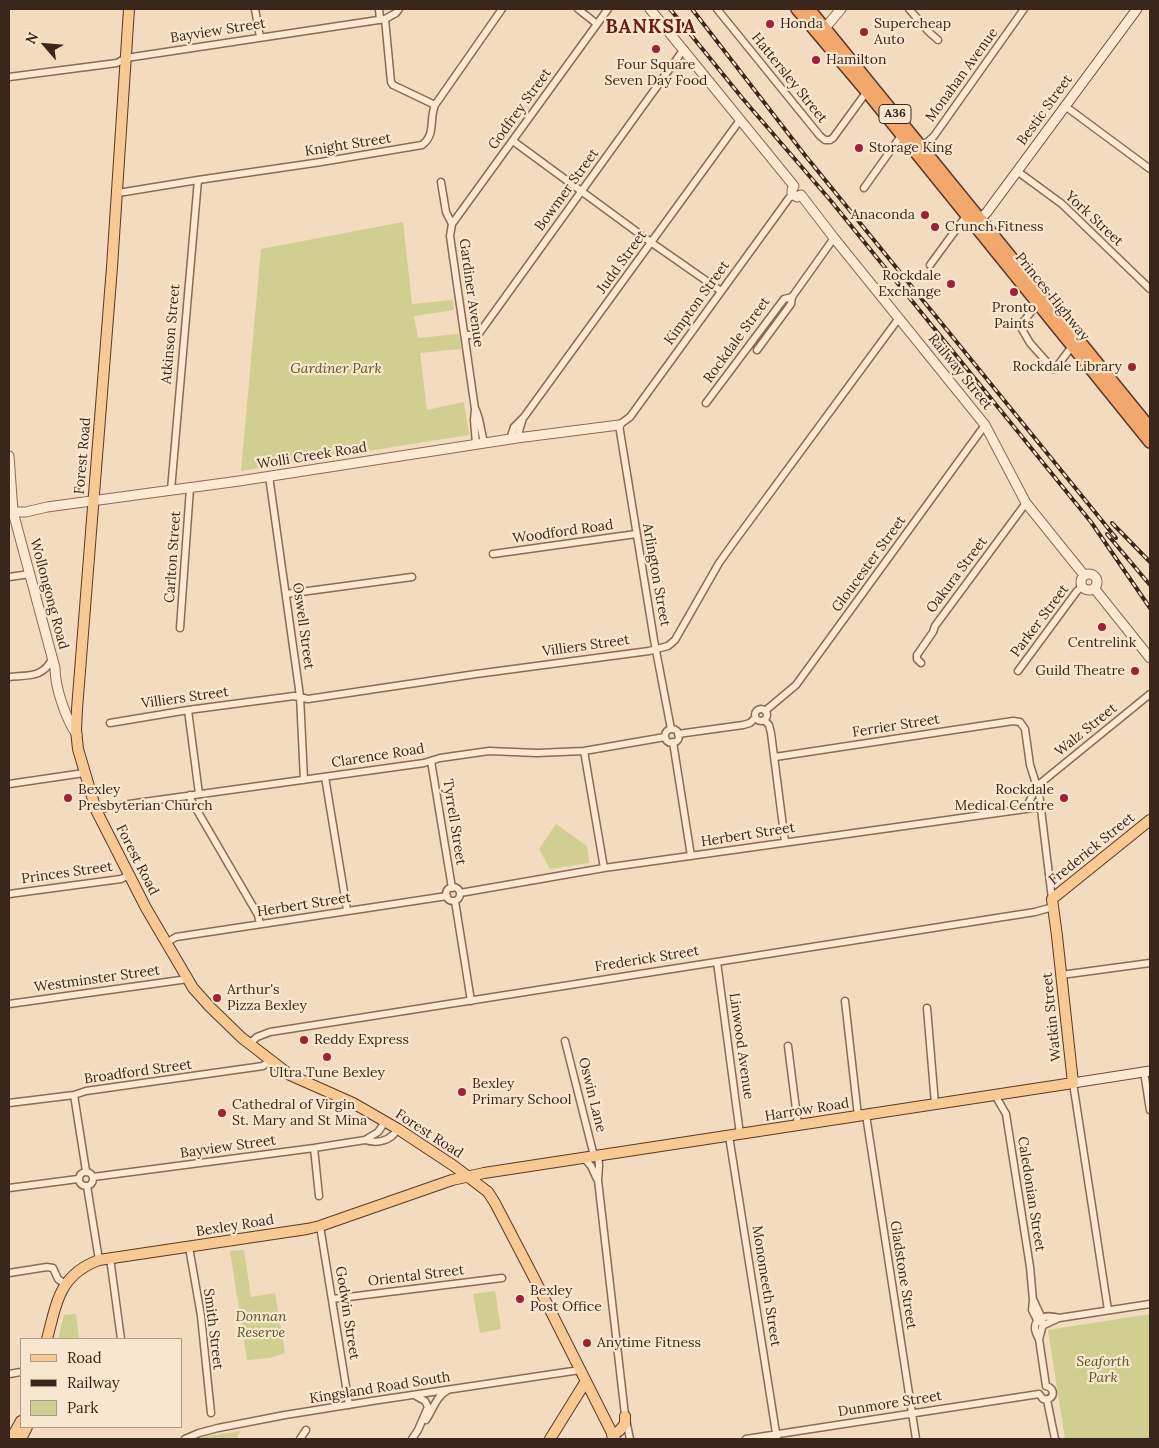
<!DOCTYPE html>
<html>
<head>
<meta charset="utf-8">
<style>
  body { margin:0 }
  #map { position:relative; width:1159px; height:1448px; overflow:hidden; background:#f2dbbf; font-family:Lora,serif }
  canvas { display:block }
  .frame { position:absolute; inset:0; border:10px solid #3b261c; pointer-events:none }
  .legend { position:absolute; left:20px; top:1338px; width:162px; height:90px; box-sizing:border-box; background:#f9e6cf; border:1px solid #ad9987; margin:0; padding:6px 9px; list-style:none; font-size:15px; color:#3b261c }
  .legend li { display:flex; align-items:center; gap:10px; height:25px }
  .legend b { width:25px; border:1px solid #ad9987 }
  .north { position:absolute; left:20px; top:20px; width:50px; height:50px; -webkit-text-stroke:4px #f9e6cf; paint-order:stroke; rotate:297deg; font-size:14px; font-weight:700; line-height:20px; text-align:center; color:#3b261c }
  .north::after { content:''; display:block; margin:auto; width:18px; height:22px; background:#3b261c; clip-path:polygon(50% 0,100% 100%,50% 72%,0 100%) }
</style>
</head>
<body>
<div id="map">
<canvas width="1159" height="1448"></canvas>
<div class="frame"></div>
<ul class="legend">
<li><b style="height:6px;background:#f9c993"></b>Road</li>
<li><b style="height:6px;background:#3b261c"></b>Railway</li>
<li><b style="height:14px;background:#d1ce92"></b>Park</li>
</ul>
<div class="north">N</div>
</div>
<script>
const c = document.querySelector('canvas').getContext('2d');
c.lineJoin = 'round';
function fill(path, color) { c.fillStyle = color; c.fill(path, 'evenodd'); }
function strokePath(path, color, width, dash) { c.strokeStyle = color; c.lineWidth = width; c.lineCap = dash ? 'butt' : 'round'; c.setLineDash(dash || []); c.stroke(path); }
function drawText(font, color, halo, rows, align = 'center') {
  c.font = font + ' Lora,serif'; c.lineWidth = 4.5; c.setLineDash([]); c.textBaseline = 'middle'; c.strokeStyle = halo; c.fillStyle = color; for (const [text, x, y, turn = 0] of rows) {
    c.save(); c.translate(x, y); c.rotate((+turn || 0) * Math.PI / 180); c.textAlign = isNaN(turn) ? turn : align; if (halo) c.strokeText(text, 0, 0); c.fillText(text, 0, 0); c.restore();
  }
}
fill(new Path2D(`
  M403,222L412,304L453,300L454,310L414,316L418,338L459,334L461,349L420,353L427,410L464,402L469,435L241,471L261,249Z
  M556,824L587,846L589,863L550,869L539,849Z
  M244,1250L251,1297L275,1293L285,1353L270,1358L247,1360L230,1251Z
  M495,1291L501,1329L480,1333L473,1294Z
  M76,1314L79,1339H58L64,1315Z
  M1150,1314V1438L1065,1439L1048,1330Z
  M241,1431L236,1439H188L195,1438Z`), '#d1ce92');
const minor = new Path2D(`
  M255,9L260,37
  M379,9L380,20
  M578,9L597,24
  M717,9L820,136L825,140H830L833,138L868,90
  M909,9L929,32L938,40
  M385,19L391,82L393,85L435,105
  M9,77L117,63L126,58L385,19L396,13L399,9
  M1065,106L1150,169
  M513,141L652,243L721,291
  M921,148L934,136L1024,9
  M1017,171L1062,204L1150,289
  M441,182L446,212L452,224L450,236L475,409L474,420L476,444
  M864,188L903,133
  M118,193L198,180L321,162L422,145C436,135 429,119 435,105L502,9
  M452,224L608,9
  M930,265L966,216
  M1039,302L1020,326L1030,343L1053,369H1055L1073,345
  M465,335H475L480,332L684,49
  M757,350L791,304L792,297L834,238
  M706,403L784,299L792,297
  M476,410L479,419L484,443
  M517,438L523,418
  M510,439L514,427L524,417L740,120
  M269,476L300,696L304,780
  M171,490L198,180
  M493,554L636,534
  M9,577L30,574
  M286,594L412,577
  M180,628L190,488
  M921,663L917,659V655L933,632L935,626L1026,503
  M1018,671L1077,591L1082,587
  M9,677C28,675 43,678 52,659
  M755 715a6 6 0 1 1 12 0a6 6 0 1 1-12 0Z
  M188,710L199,794
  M765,711L796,685L985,425
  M764,720L769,725L771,733L785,842
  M110,723L188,710L294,696L308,699L476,674L649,651L668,646L675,640L719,563L734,542L899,318
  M671,729L654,640L619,425L630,417L776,216L789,198L794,195
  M665 736a7 7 0 1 1 14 0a7 7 0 1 1-14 0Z
  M678,734L743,725L750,723L755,718
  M673,742L691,856
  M584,751L604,868
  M775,757L1013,721L1020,722L1025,729L1030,765L1039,793L1052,899
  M431,761L452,888
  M325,777L347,910
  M9,784L84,773
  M190,795L191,800L258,915L260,924
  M1023,809L1028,804L1037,786L1150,694
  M96,810L115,806L424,763L440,758L489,751L537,753L584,751L665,737
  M446 894a7 7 0 1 1 14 0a7 7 0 1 1-14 0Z
  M460,893L604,868L1040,807
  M9,894L121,879L129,875
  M455,901L471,1001
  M166,943L176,937L447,896
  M717,962L740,1134
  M1061,975L1150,963
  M845,1001L858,1116
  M9,1004L188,979
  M927,1008L935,1104
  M565,1041L594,1156
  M249,1044L257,1037L270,1032L1035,912L1053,907
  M788,1046L798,1125
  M1144,1072L1150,1110
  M1073,1083L1108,1310
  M74,1095L86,1171
  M995,1095L1006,1114L1030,1267L1033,1300L1032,1310L1036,1318L1044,1325
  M9,1103L74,1095L86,1091L263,1066L270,1060
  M866,1115L916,1439
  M729,1136L777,1439
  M365,1140C378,1144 390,1141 398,1129
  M314,1148L319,1196
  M598,1155L599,1165L598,1180L625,1415L630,1439
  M583,1157L591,1166L597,1179
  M79 1179a7 7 0 1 1 14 0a7 7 0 1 1-14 0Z
  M93,1177L314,1148L365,1140L378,1132L385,1122
  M87,1186L99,1260
  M9,1188L78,1179
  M320,1226L349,1405
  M189,1247L201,1316L211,1413
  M110,1258L121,1339
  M9,1273L47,1267L53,1268L58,1279L65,1284
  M332,1299L502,1278
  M1034,1301C1042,1321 1046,1317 1039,1339
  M1044,1325L1059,1318L1150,1304
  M9,1374L21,1372
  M1046,1386L1039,1339C1028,1321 1042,1313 1059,1318
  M1039,1394L1043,1399C1054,1401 1057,1389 1046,1386
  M1047,1400L1055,1439
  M426,1420C433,1410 436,1396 448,1390
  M185,1439L199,1433L218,1428L285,1415L372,1401L580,1370
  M300,1439L306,1430
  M412,1439L418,1430L428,1407L425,1401L416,1396
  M746,1439L1039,1394`);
const tertiary = new Path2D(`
  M650,9L794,186
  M825,28L841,9
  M794,186L792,190V194L797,197L801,195
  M801,195L834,238L985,425L1026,503L1084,575
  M9,456L13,512L55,668C55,688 66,719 77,735
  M13,512H26L47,507L239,481L517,438L619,425
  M1081 582a8 8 0 1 1 16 0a8 8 0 1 1-16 0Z
  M1094,588L1150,658`);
const secondary = new Path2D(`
  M977,223L987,212L1137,9
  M1073,1083L1150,1071`);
const primary = new Path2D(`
  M129,9L112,267L77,709L76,730L78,749L96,810L146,908L193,988L210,1007L242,1038L290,1075L353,1103L398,1129L454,1166L488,1192L495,1203L532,1274L615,1439
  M47,1339C57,1302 59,1275 99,1260L307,1229L320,1226L452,1180L484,1173L1073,1083L1057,936L1052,899L1150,820
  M612,1435L619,1431L625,1424V1416
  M11,1439L21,1421
  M21,1439L27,1427
  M550,1439L586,1381`);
const trunk = new Path2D(`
  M797,9L867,92L1150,442
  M809,9L1150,428`);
strokePath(minor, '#8c6a56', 9);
strokePath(tertiary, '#8c6a56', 11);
strokePath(secondary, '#6e4b39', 11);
strokePath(primary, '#5a392a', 12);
strokePath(trunk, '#5a392a', 14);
strokePath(minor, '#fce9d3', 6);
strokePath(tertiary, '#fce9d3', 9);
strokePath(secondary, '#fce9d3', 9);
strokePath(primary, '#f9c993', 10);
strokePath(trunk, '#f2a86d', 11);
const rail = new Path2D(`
  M670,9L743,99L831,201L1091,522L1150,608
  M692,9L804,154L1116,538
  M1112,523L1150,562
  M1107,534L1150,585`);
strokePath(rail, '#3b261c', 4);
strokePath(rail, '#f9e6cf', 2, [5.5]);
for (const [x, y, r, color] of [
  [770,24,5,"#a12036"],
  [864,32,5,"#a12036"],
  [656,49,5,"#a12036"],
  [816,60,5,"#a12036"],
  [859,148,5,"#a12036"],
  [925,215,5,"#a12036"],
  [935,227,5,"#a12036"],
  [951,284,5,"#a12036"],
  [1014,292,5,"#a12036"],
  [1132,367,5,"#a12036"],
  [1102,627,5,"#a12036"],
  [1135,671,5,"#a12036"],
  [68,798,5,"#a12036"],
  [1064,798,5,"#a12036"],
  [217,998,5,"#a12036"],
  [304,1040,5,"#a12036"],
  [327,1057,5,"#a12036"],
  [462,1092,5,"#a12036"],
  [222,1113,5,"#a12036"],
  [520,1299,5,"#a12036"],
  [587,1343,5,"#a12036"]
]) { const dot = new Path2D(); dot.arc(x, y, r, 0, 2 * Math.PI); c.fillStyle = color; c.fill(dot); strokePath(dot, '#f9e6cf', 2); }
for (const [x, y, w] of [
  [895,114,32]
]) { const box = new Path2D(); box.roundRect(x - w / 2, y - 9.5, w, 19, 4); c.fillStyle = '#f9e6cf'; c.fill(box); strokePath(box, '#3b261c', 1); }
drawText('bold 12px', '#3b261c', null, [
  ["A36",895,114]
]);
drawText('14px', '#3b261c', '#f9e6cf', [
  ["Honda",780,24],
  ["Supercheap",874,24],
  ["Auto",874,40],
  ["Hamilton",826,60],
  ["Four Square",656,65,"center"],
  ["Seven Day Food",656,81,"center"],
  ["Storage King",869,148],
  ["Anaconda",915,215,"right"],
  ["Crunch Fitness",945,227],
  ["Rockdale",941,276,"right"],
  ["Exchange",941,292,"right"],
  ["Pronto",1014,308,"center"],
  ["Paints",1014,324,"center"],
  ["Rockdale Library",1122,367,"right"],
  ["Centrelink",1102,643,"center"],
  ["Guild Theatre",1125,671,"right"],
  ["Bexley",78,790],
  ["Presbyterian Church",78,806],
  ["Rockdale",1054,790,"right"],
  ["Medical Centre",1054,806,"right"],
  ["Arthur's",227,990],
  ["Pizza Bexley",227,1006],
  ["Reddy Express",314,1040],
  ["Ultra Tune Bexley",327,1073,"center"],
  ["Bexley",472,1084],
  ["Primary School",472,1100],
  ["Cathedral of Virgin",232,1105],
  ["St. Mary and St Mina",232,1121],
  ["Bexley",530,1291],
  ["Post Office",530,1307],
  ["Anytime Fitness",597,1343]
], 'left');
drawText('14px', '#3b261c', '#f9e6cf', [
  ["Bayview Street",218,31,-9],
  ["Monahan Avenue",962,75,-54],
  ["Hattersley Street",789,78,51],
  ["Godfrey Street",520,109,-54],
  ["Bestic Street",1045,110,-54],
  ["Knight Street",348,145,-9],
  ["Bowmer Street",567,190,-54],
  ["York Street",1094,219,43],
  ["Judd Street",622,262,-54],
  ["Gardiner Avenue",471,293,82],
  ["Princes Highway",1052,297,51],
  ["Kimpton Street",697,303,-54],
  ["Atkinson Street",171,334,-85],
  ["Rockdale Street",737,340,-54],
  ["Railway Street",960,372,51],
  ["Forest Road",83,456,-85],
  ["Wolli Creek Road",312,456,-9],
  ["Woodford Road",563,532,-8],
  ["Carlton Street",173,557,-86],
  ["Gloucester Street",869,564,-54],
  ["Arlington Street",656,575,80],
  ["Oakura Street",957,575,-53],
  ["Wollongong Road",49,594,75],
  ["Parker Street",1040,621,-53],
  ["Oswell Street",303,626,82],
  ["Villiers Street",586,646,-8],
  ["Villiers Street",185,698,-8],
  ["Ferrier Street",896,726,-9],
  ["Walz Street",1086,730,-39],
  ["Clarence Road",378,756,-9],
  ["Tyrrell Street",454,822,81],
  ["Herbert Street",748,835,-9],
  ["Frederick Street",1092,849,-39],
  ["Forest Road",137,860,63],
  ["Princes Street",67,873,-8],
  ["Herbert Street",304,905,-9],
  ["Frederick Street",647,959,-9],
  ["Westminster Street",97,979,-8],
  ["Watkin Street",1052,1017,-96],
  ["Linwood Avenue",741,1046,82],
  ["Broadford Street",138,1072,-8],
  ["Oswin Lane",592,1095,76],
  ["Harrow Road",807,1110,-9],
  ["Forest Road",429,1134,33],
  ["Bayview Street",228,1147,-8],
  ["Caledonian Street",1031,1194,81],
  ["Bexley Road",235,1226,-9],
  ["Gladstone Street",903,1275,81],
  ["Oriental Street",416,1276,-7],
  ["Monomeeth Street",766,1286,81],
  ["Godwin Street",347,1313,81],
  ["Smith Street",213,1329,83],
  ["Kingsland Road South",380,1388,-9],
  ["Dunmore Street",890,1404,-9]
]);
drawText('italic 14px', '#545920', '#f9e6cf', [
  ["Gardiner Park",336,369],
  ["Donnan",261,1317],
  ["Reserve",261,1333],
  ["Seaforth",1103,1362],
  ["Park",1103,1378]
]);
c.letterSpacing = '1px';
drawText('bold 19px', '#6b1b17', '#f9e6cf', [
  ["BANKSIA",651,28]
]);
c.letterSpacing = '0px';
</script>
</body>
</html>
